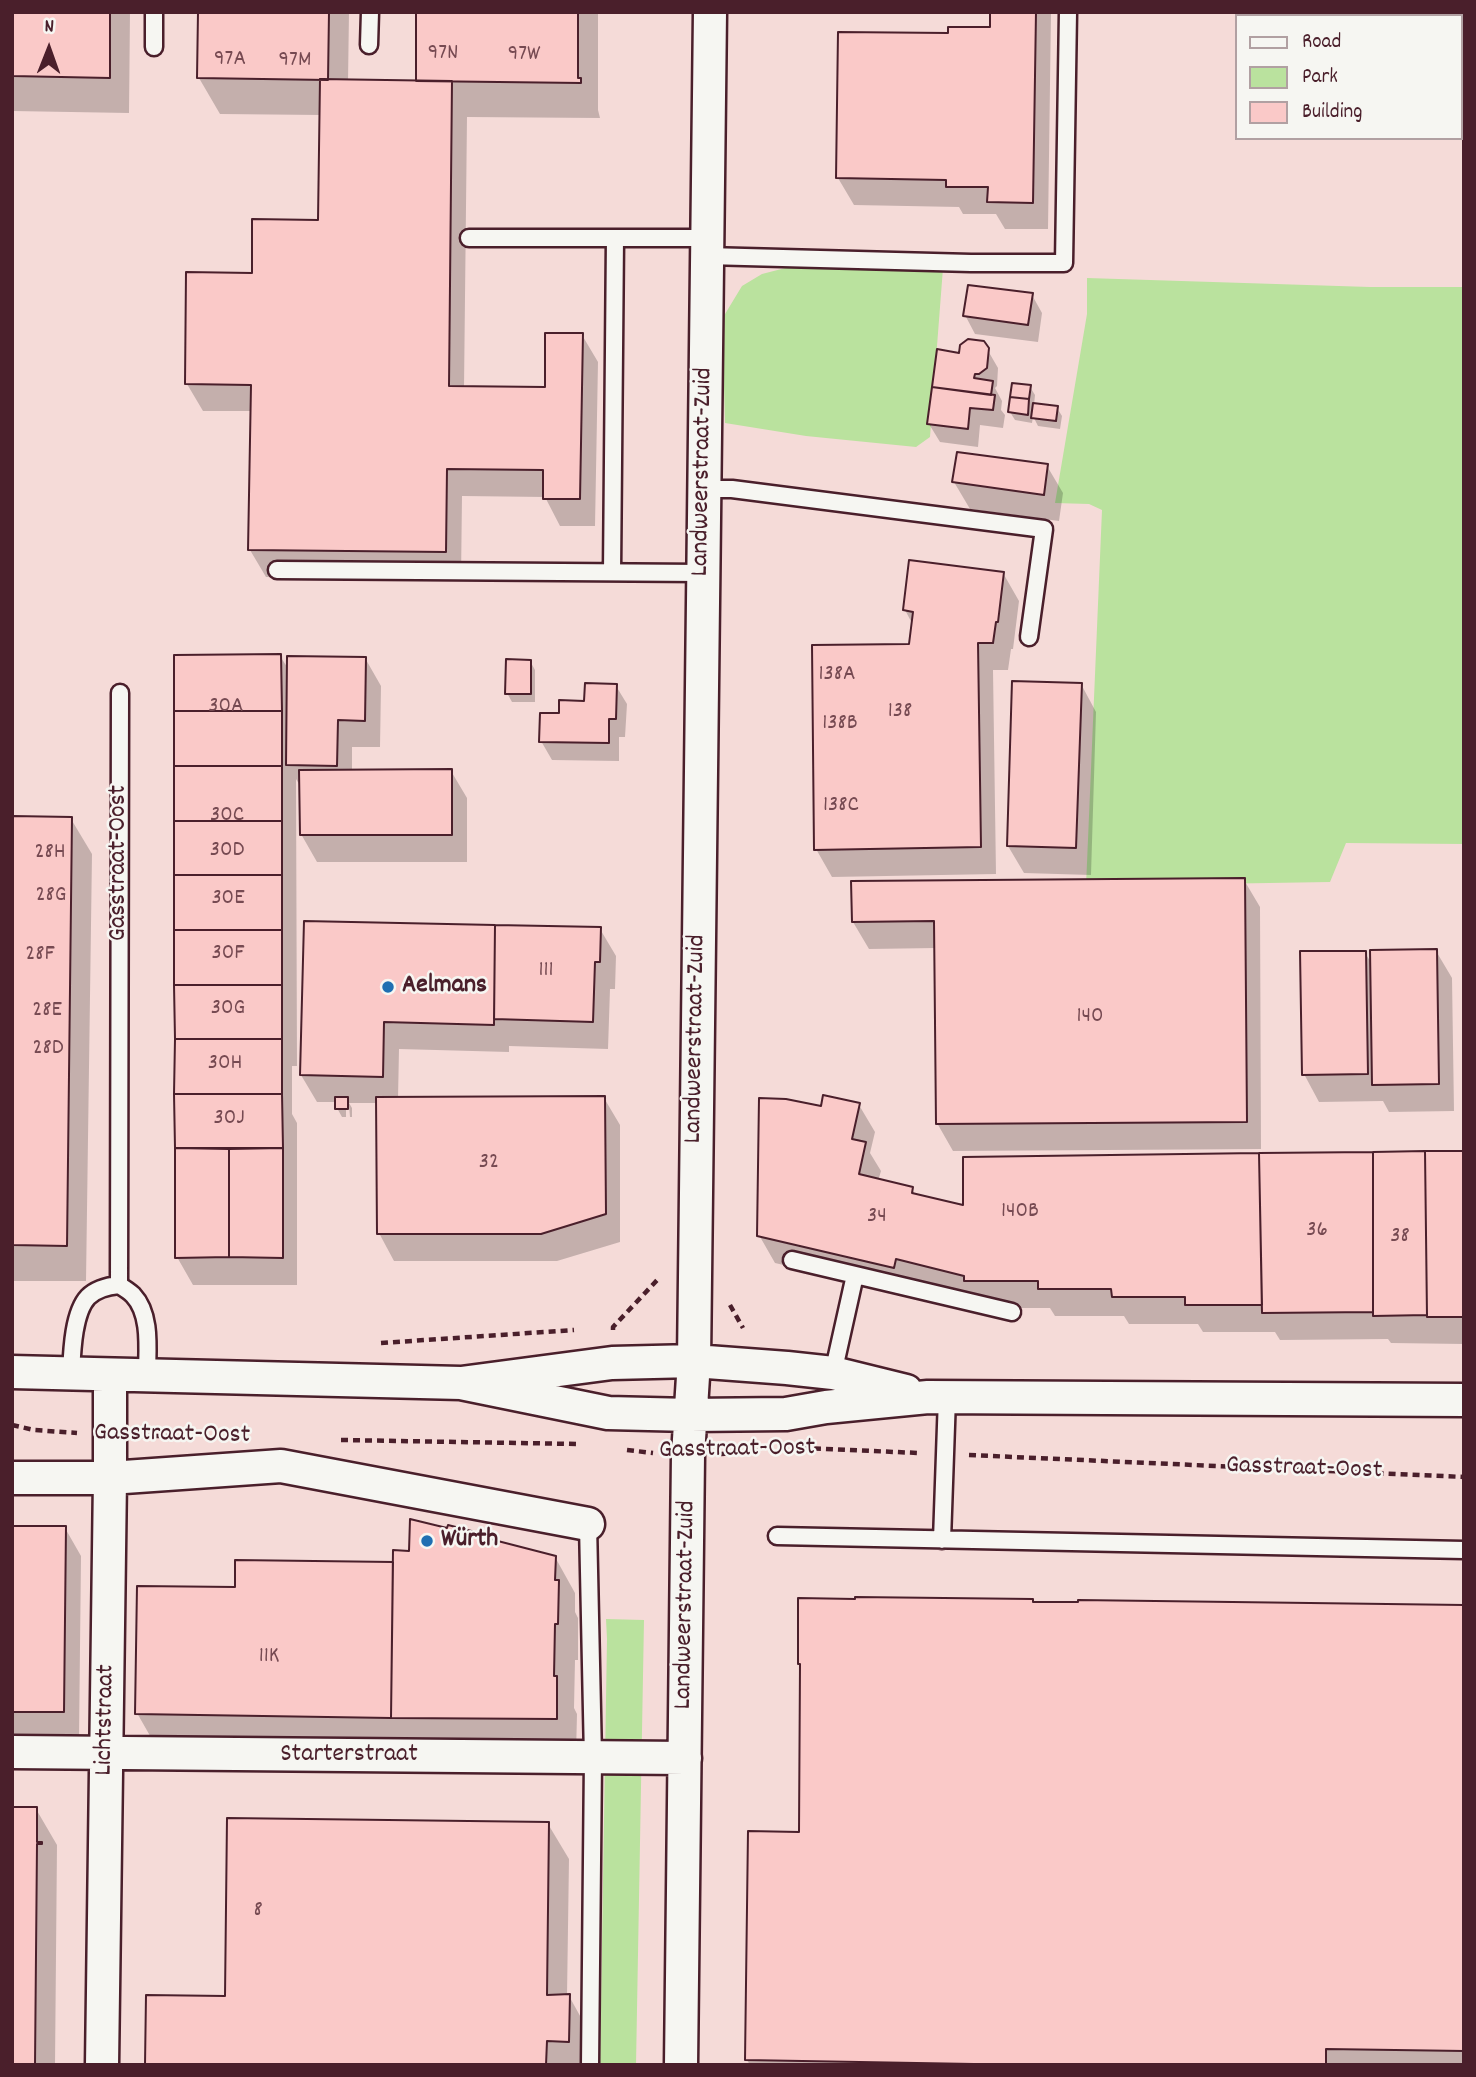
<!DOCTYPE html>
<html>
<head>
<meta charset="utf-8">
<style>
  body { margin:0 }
  #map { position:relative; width:1476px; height:2077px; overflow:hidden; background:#f7e8e5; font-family:Dekko,sans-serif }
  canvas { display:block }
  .frame { position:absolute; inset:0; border:14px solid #4a1f2b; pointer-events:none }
  .legend { position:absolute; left:1235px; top:14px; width:228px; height:126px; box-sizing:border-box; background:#f6f6f2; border:2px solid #b1a0a2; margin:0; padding:9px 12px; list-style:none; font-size:21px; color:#4a1f2b }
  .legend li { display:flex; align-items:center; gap:14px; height:35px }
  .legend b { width:35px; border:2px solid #b1a0a2 }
  .north { position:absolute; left:14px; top:14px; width:70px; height:70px; -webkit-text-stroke:5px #f6f6f2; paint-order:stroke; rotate:1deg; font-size:19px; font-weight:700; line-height:28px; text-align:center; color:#4a1f2b }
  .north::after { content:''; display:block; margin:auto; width:24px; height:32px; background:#4a1f2b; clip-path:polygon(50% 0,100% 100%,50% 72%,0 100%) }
</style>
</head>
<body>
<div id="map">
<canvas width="1476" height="2077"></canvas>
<div class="frame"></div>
<ul class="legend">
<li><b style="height:9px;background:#f6f6f2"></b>Road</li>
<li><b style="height:19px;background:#bae29e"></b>Park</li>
<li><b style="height:19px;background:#fac9c8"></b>Building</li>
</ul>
<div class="north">N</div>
</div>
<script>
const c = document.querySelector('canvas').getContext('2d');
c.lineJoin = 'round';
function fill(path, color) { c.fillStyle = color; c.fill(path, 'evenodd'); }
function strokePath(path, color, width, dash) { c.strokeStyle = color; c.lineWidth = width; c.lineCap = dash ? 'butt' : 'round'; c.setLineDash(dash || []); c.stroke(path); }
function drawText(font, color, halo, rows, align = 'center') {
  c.font = font + ' Dekko,sans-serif'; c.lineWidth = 5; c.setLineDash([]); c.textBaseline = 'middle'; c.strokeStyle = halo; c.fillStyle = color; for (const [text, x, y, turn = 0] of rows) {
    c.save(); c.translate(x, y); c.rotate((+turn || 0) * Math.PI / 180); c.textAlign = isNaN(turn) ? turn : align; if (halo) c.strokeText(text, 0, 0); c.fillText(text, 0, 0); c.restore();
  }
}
fill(new Path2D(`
  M12,12H1464V2065H12ZM1236,16H1460V138H1236Z`), '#f5dbd8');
fill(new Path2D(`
  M797,265L943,268L930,437L916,447L806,436L725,423L722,319L742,286L762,274Z
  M1087,278L1370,287H1464V844L1346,843L1330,882L1086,886L1102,510L1089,504L1055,503L1087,314Z
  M606,1619L644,1620L636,2065H600L607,1639Z`), '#bae29e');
fill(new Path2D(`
  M12,12H130L129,113L12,111Z
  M199,12H349L348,82H417L418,12H598V110L600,118L467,117L464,388L547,389L582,335L598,362L595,526H560L545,497L462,496L461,579L266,577L250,550L252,411H203L187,384L254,275L320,222L321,115L220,114L199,78Z
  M992,12H1051L1048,229H1005L996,214H963L959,207L854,205L838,178L949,35L991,28Z
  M1032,295L1042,313L1038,342L975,334L965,315Z
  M987,349L998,368L997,386L995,388L1002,401L1001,410L1005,415L1003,428L980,425L978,447L940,442L929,424L961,355Z
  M1030,387L1035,395L1034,405L1057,408L1062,416L1060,429L1038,426L1033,416L1032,423L1015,420L1010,412Z
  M1047,466L1063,493L1059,521L970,509L954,482Z
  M1003,573L1019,601L1013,649H1011L1008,670H993L996,874L832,877L816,849L911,645L913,625L905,610Z
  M176,656H280L289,670L365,658L381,686L380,747H352V771H451L467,798V862H317L301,834V787L296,779L297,1066H292V1114L297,1123V1285H193L177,1257Z
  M530,661L535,670V702H512L507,693Z
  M1081,684L1096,712L1091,875L1024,873L1008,846Z
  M616,686L627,704L625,737H619V761L552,760L541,741L561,715Z
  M12,818L71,819L92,854L86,1281H12Z
  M1244,880L1260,907L1261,1149L953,1151L937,1123L936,948L869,949L853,922Z
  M305,922L600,929L616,956L615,989H610L608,1049L509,1046V1052L399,1049L398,1099L604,1098L620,1125V1242L557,1261H394L379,1233L378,1103H349L352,1108V1117H350L349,1105H346V1117H342L337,1108V1102H317L301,1075Z
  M1436,951L1452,978L1454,1111L1389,1112L1383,1101L1319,1102L1304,1074L1365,953L1372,964Z
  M859,1105L875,1132L870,1153L881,1171L878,1181L912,1189L916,1196L965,1207L1464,1153V1344L1391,1343L1388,1339L1280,1340L1275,1332H1203L1198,1324H1129L1124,1316H1055L1050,1308H981L910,1294L775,1263L759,1235L822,1108Z
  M12,1528H65L81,1556L79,1739H12Z
  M490,1537L493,1542L555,1557L575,1593V1612L578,1618V1660H575L574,1708L577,1714L576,1755L153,1741L137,1713L237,1589L395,1564L411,1552Z
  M1033,1603L1464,1607V2065H750L747,2060L801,1833L802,1668L799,1663Z
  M36,1809L57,1845L55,2065H12Z
  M548,1824L569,1859L567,1996H569L589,2032V2065H147L227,1998Z`), '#0003');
const building = new Path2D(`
  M12,12H110V78L12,76Z
  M198,12H329L328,80L197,78Z
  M416,12H578V78H581V83L416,81Z
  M990,12H1036L1033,203L987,202L988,187H946V180L836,178L838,32L948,33V27H990Z
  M320,79L452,81L449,386L545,387V333H583L580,499H543V470L447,469L446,552L248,550L251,385L185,384L186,272L252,273V219L318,220Z
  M968,285L1033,293L1028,325L963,316Z
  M968,339L984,341L989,348L987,368L979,374H975L974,378L993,381L991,395L932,387L937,349L959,353L960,345Z
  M1012,383L1031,385L1029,399L1010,397Z
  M932,387L995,395L993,410L970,408L968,429L927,424Z
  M1010,397L1029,399L1028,415L1008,412Z
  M1033,403L1058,406L1056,421L1031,418Z
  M957,452L1048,464L1044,495L952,482Z
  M909,560L1004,572L998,622H996L993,643H978L981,847L814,850L812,645L909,644L913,612L903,610Z
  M281,654L282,711H174V655Z
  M287,656L366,657L365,721L338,720L337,766L286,765Z
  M506,659L531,660V694H505Z
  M1012,681L1082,683L1076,848L1007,846Z
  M585,683L617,684L616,719H609V743L539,742L540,713H559V700L584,701Z
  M174,711H282V766H174Z
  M174,766H282V821H174Z
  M452,769V835H300L299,770Z
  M12,816L72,817L67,1246L12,1245Z
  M174,821H282V875H174Z
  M174,875H282V930H174Z
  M1245,878L1247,1122L936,1124L934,921L852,922L851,881Z
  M304,921L495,925L494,1025L384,1022L383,1077L300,1075Z
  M495,925L601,927L600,962H595L593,1022L494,1019Z
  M174,930H282V985H174Z
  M1437,949L1439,1084L1372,1085L1370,950Z
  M1300,951H1366L1368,1074L1302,1075Z
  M174,985H282V1039H175Z
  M175,1039H282V1094H174Z
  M174,1094H282L283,1148H175Z
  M823,1095L860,1103L852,1139L866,1142L859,1174L913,1187L912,1193L963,1205V1157L1259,1153L1262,1305H1185V1297H1112L1111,1289H1038V1281H964V1276L896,1259L894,1268L757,1236L759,1098L786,1099L821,1106Z
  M605,1096L606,1214L541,1234H377L376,1097Z
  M335,1097H348V1109H335Z
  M175,1148L229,1149V1257L175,1258Z
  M283,1148V1258L229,1257V1149Z
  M1425,1151H1464V1317H1427Z
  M1425,1151L1427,1315L1373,1316V1152Z
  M1373,1152V1312L1262,1313L1259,1153Z
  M410,1519L447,1528L448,1525L491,1536L490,1539L556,1556L555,1580H559L558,1624H555L554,1676H557V1719L391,1718L393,1550L409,1551Z
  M12,1526H66L64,1712H12Z
  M235,1560L393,1562L391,1718L135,1714L137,1586L235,1587Z
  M855,1597L1033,1599V1602H1078V1600L1464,1605V2051L1326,2049V2065H1031L745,2060L748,1831L799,1832L800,1664H798V1598L855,1599Z
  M12,1807H37V1842H42V1844H37L35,2065H12Z
  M227,1818L549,1822L547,1995L570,1994L569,2042L547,2041L546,2065H145L146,1995L225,1996Z`);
fill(building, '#fac9c8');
strokePath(building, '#4a1f2b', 2);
const lane = new Path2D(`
  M369,45L370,12
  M154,47V12
  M469,238H707
  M707,256L971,263H1064L1068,12
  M704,489H732L1044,529L1029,637
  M277,570L703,573
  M612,572L615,238
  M792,1260L1012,1312
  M119,1285L120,693
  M71,1374C72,1353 73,1313 88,1297C96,1289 109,1286 119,1285C124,1288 129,1291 133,1295C152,1315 147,1351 147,1376
  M832,1378L855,1275
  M588,1524L593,1758L590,2065
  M777,1536L1464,1550
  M942,1540L947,1397`);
const street = new Path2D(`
  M12,1372L461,1383L612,1363L694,1361L787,1368L833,1373L906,1391
  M461,1383L608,1413L690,1415L786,1414L826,1407L928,1397L1464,1400
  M12,1478H110L281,1466L588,1524
  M12,1752L685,1758
  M102,2065L110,1478V1375
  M681,2065L688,1455L694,1361L710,12`);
strokePath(lane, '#4a1f2b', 21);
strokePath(street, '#4a1f2b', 37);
strokePath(new Path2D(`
  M730,1305L743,1328
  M613,1330V1327L660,1277
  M381,1343L574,1330
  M12,1425L34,1430L77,1433
  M142,1436H168
  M341,1440L577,1444
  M802,1448L919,1453
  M627,1450L653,1453
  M721,1454L758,1451
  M969,1455L1464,1477`), '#4a1f2b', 4.5, [7, 5]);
strokePath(lane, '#f6f6f2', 16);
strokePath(street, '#f6f6f2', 32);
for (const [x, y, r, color] of [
  [388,987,7,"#1f6fb2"],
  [427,1541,7,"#1f6fb2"]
]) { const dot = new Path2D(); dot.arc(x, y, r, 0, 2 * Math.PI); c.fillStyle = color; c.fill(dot); strokePath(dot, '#f6f6f2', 2.5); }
drawText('23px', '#764a52', null, [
  ["97N",443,55],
  ["97W",524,56],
  ["97A",230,61],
  ["97M",295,62],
  ["138A",837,676],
  ["30A",226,708],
  ["138",900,713],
  ["138B",840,725],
  ["138C",841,807],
  ["30C",227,817],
  ["30D",227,852],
  ["28H",50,854],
  ["28G",51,897],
  ["30E",228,900],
  ["30F",228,955],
  ["28F",40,956],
  ["111",546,972],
  ["30G",228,1010],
  ["28E",47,1012],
  ["140",1090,1018],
  ["28D",48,1050],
  ["30H",225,1065],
  ["30J",229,1120],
  ["32",489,1164],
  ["140B",1020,1213],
  ["34",877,1218],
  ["36",1317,1232],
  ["38",1400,1238],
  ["11K",269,1658],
  ["8",258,1912]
]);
drawText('26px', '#4a1f2b', '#f6f6f2', [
  ["Landweerstraat-Zuid",704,472,-89],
  ["Gasstraat-Oost",120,863,-90],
  ["Landweerstraat-Zuid",697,1039,-89],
  ["Gasstraat-Oost",172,1436,1],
  ["Gasstraat-Oost",737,1451,-1],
  ["Gasstraat-Oost",1304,1470,2],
  ["Landweerstraat-Zuid",687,1605,-89],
  ["Lichtstraat",107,1720,-89],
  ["Starterstraat",349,1756]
]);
drawText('bold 26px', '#4a1f2b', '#f6f6f2', [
  ["Aelmans",402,987],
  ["Würth",441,1541]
], 'left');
</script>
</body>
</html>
